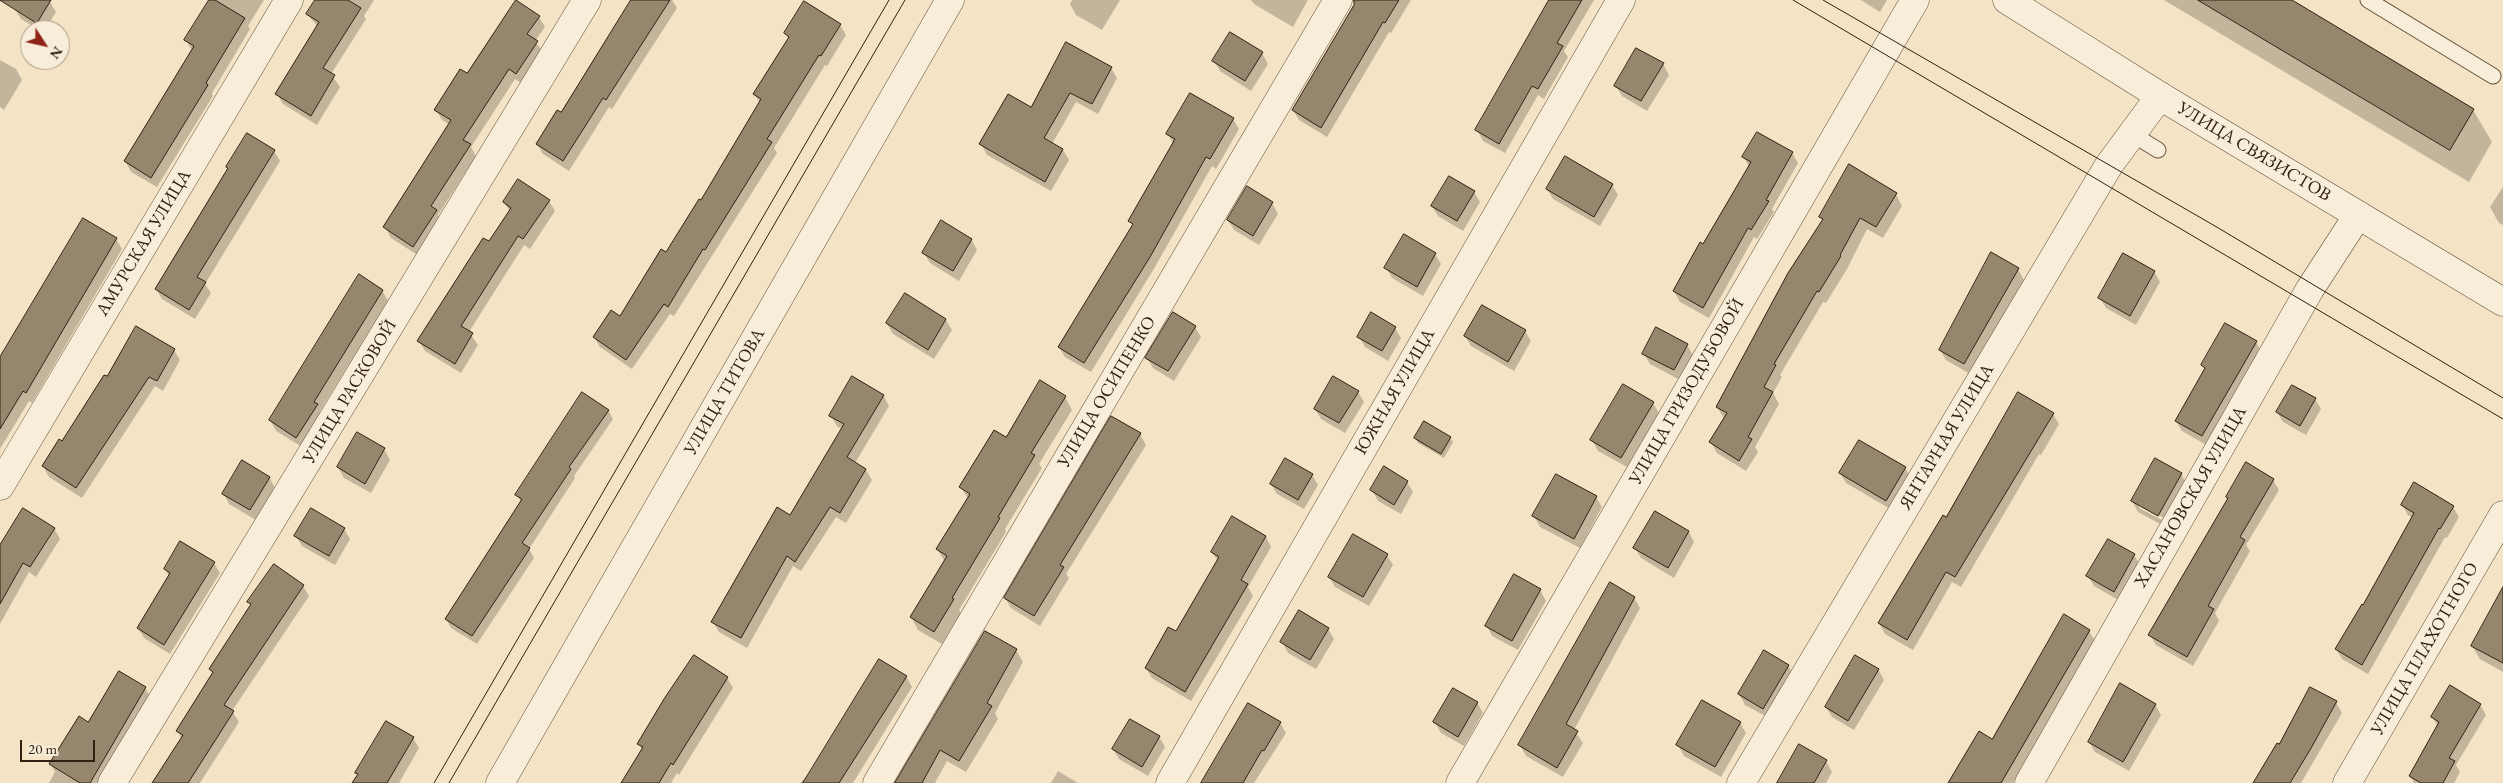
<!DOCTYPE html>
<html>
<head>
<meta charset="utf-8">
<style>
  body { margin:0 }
  #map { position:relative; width:2503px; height:783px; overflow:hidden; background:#f4e3c4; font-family:"EB Garamond",serif }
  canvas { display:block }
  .north { position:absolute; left:20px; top:20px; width:50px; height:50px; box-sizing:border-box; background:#f8edd9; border:1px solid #a89b89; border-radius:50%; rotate:125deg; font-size:14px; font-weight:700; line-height:20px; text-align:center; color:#312110 }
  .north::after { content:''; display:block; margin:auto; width:18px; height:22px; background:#8f2418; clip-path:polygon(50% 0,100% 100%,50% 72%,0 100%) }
  .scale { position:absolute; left:20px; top:740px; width:75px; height:22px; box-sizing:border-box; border:2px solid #312110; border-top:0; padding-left:6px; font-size:15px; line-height:18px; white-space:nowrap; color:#312110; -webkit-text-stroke:4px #f8edd9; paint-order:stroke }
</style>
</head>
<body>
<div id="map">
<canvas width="2503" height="783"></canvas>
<div class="north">N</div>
<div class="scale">20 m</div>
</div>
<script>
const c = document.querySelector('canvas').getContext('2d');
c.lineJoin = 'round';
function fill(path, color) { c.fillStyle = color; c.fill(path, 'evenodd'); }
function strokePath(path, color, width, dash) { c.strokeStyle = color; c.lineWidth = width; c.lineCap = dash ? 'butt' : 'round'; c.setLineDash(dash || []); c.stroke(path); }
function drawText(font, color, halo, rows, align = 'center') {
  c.font = font + ' "EB Garamond",serif'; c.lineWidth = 4; c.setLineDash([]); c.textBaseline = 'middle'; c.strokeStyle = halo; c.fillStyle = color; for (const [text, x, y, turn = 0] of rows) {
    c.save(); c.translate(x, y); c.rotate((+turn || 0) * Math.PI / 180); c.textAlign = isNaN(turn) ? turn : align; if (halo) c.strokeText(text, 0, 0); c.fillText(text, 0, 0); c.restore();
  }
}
fill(new Path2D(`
  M21,0L50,2L56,12L45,30H39L21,19L15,9Z
  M210,0H264L248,26L250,29L212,93L213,96L157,187L131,172L125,161L192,51L186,40Z
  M316,0H374L364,16L366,19L331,74L340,87L317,125L283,104L277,94L318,27L307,14Z
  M633,0H672L677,8L612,109L609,107L569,171L543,154L537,144L561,113Z
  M1072,0H1120L1102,30L1076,15L1070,4Z
  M1251,0H1308L1293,27L1254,4Z
  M1358,0H1411L1391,33L1389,32L1327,137L1299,120L1293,110Z
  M1549,0H1594L1564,51L1568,57L1544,99L1538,95L1505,153L1483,141L1477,130Z
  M1861,0H1887L1880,12Z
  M2164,0H2289L2473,110L2492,142L2469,182Z
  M539,17L545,27L535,41L543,52L522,84L515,79L471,147L476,156L438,215L442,221L419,256L391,238L385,227L450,125L442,120L436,110L467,75Z
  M840,25L846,35L827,66L825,65L774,148L777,153L674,316L670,314L632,369L600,347L594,337L620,318L701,202L760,103L754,94L789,39L785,33Z
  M1262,53L1268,64L1251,91L1220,71L1214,61Z
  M0,60L16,69L22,80L4,110L0,107Z
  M1663,64L1669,75L1647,111L1622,96L1616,86Z
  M1111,68L1117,78L1098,114L1076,102L1052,144L1063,150L1069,160L1051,191L987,155L981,144L1031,109Z
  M1233,119L1239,129L1216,169L1212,166L1155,267L1091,372L1065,357L1059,347L1133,226L1130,221L1173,144L1168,134Z
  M274,151L280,161L205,284L211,293L195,319L162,299L156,289L229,170L227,167Z
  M1792,153L1798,163L1772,209L1774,212L1757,239L1754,237L1709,318L1680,302L1674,291L1749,167L1744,157Z
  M1612,185L1618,195L1600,226L1553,199L1547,189Z
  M2503,187V225L2499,223L2490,207Z
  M1247,188L1272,203L1278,214L1259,245L1234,230L1228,220Z
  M1474,192L1480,202L1463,231L1438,216L1432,206Z
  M1896,194L1902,206L1883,238L1867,229L1847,269L1826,303L1823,302L1780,375L1782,377L1773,393L1779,404L1755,447L1758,452L1746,471L1717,453L1711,442L1725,420L1717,407L1823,221L1820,217Z
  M549,201L555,211L530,249L524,245L469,332L478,345L461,373L425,351L419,341L510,212L504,202Z
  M116,239L122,249L32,403L29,401L0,449V359Z
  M971,239L977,250L959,281L930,263L924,253Z
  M1435,254L1441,264L1423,296L1392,278L1386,268Z
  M1991,254L2018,269L2024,280L1970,374L1946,360L1940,350Z
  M2154,271L2160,282L2136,325L2106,308L2100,298Z
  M382,290L388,301L320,411L323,415L302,447L276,431L270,420Z
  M905,295L946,320L952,330L934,359L893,334L887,324Z
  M1195,327L1201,337L1174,381L1153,368L1147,358Z
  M136,328L174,350L180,360L163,391L155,386L82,498L49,477L43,466L107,378Z
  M1395,328L1401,338L1388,361L1365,347L1359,337Z
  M1525,331L1531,341L1514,371L1471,346L1465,336Z
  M2256,342L2262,352L2208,446L2182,431L2176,421L2205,370L2203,365Z
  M1687,345L1693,355L1680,380L1650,364L1644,354Z
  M1358,392L1364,402L1345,433L1321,419L1315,409Z
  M883,395L889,406L855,463L866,470L872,480L846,523L836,517L801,571L793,566L747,648L719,632L713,622L790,517L843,430L837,426L831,416Z
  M1065,397L1072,410L1039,464L1042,468L1005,529L1006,532L959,610L961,613L942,644L918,630L911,617L945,562L937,549L968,499L961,487L1006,439Z
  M2315,399L2321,409L2306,435L2283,422L2277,412Z
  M1653,403L1659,413L1627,467L1598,451L1592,440Z
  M608,410L613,419L574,476L575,478L529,549L534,558L477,644L451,628L446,619L521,502L517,495Z
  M2053,414L2059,424L2041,455L2039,454L1961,587L1952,582L1913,650L1885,634L1879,623L1946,519Z
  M1140,434L1146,445L1066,574L1069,578L1040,626L1011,608L1005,598Z
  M1415,438H1450L1453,442L1444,458L1418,443Z
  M384,449L390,460L371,493L344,478L338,467Z
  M1905,468L1911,478L1892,510L1846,483L1840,473Z
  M2181,474L2187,484L2164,526L2138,512L2132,501ZM2139,505L2164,518L2162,520L2139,508Z
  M1312,475L1318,485L1304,509L1277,494L1271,484Z
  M269,477L275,488L256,520L229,504L224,494Z
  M2273,480L2279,490L2246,545L2250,551L2215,613L2219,621L2193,666L2156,645L2150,635L2229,500L2227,497Z
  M1407,482L1413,492L1401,514L1378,501L1372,490Z
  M1596,497L1602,507L1580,548L1540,527L1534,516Z
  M2402,505L2453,507L2459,517L2447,538L2445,537L2368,674L2342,659L2336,649L2364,607L2413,518L2408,515Z
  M1232,518L1266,537L1271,547L1248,587L1253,596L1191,701L1152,678L1146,668L1176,633L1218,562L1212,552Z
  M54,528L60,539L36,577L29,572L0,624V547Z
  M344,529L350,539L335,565L302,546L296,536Z
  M1689,532L1694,542L1674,578L1641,558L1635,548Z
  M1387,555L1393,565L1369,606L1335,587L1329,577Z
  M2134,555L2140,565L2120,601L2094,586L2088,576Z
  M214,563L220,573L170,654L144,638L138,628L169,576L165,569Z
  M274,566L303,586L309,596L232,711L239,722L200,783H154L182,739L177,731L213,674L210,669L251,606L249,602Z
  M1515,576L1540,590L1546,601L1518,650L1492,636L1487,626Z
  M1634,598L1640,608L1574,730L1583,743L1563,777L1526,756L1520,745Z
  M2503,613V672L2480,659L2472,646Z
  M1328,629L1334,639L1316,669L1288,653L1282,642Z
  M2089,631L2095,641L2013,783H1954Z
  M1016,650L1023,662L995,713L998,719L966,772L947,761L935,783H897Z
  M1788,665L1794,676L1769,718L1745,705L1739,694Z
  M1878,669L1884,680L1854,730L1832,717L1826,707Z
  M906,676L912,687L853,783H800Z
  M727,678L733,688L679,775L677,773L671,783H622L642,750L639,744Z
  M145,688L151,698L102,783H49L55,772L51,764L89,724Z
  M1477,702L1483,713L1464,746L1441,733L1435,722Z
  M1703,702L1740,723L1746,733L1721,777L1684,756L1678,745Z
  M2336,702L2342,713L2301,783H2254L2279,746Z
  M2155,704L2161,715L2129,771L2095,752L2089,742Z
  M2480,705L2486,715L2456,765L2460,772L2454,783H2414L2410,776L2438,726L2432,717Z
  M1280,723L1286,733L1254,783H1202Z
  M1159,737L1165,747L1148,776L1119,759L1113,749Z
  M413,738L419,748L399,783H353L358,775L357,773Z
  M1799,746L1826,761L1832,772L1826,783H1778Z
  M1058,771L1078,783H1051Z`), '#0003');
const building = new Path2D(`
  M0,0H51L37,23Z
  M209,0H215L245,18L206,83L208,85L151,178L124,161L194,46L184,40Z
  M315,0H348L361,8L323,68L335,75L311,116L275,94L319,22L306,14Z
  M516,0L540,16L527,34L538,41L516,74L509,69L463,140L471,144L431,206L437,210L413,247L383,227L451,120L434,110L460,69L467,73Z
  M631,0H670L606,100L603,98L563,161L536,144L557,110L561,112Z
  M1354,0H1399L1385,23L1383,22L1321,128L1292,110L1354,5Z
  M1549,0H1582L1557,43L1563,46L1538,89L1532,86L1499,144L1475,130Z
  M2198,0H2292L2474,109L2450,150Z
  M804,1L841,24L821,56L819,55L767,139L772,142L705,250L703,249L668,307L664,304L626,360L593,337L611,310L620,316L661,249L666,252L699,199L701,200L761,99L753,94L789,37L784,33Z
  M1230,32L1263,52L1245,81L1212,61Z
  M1066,42L1112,67L1092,104L1070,93L1044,138L1063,149L1045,182L979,144L1008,94L1031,107Z
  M1636,48L1664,63L1641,101L1614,86Z
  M1190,93L1234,118L1210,159L1206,157L1150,257L1084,363L1058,347L1133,224L1128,221L1175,139L1166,134Z
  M1757,132L1793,152L1766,200L1769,201L1751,230L1748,228L1703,308L1673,291L1700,242L1703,244L1751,162L1742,157Z
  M247,133L275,150L197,277L206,282L189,310L155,289L228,168L226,167Z
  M1565,156L1613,184L1594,217L1546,189Z
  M1849,164L1897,193L1876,227L1860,218L1840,255L1841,256L1819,292L1817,291L1774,364L1776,365L1764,387L1773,392L1748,437L1752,439L1739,461L1709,442L1727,413L1716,407L1788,273L1823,219L1819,217Z
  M1449,176L1475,191L1457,221L1431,206Z
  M518,179L550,200L523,239L518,236L461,326L473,333L455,364L417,341L483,238L489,241L511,208L503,202Z
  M1247,186L1273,202L1253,236L1227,220Z
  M83,218L117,238L26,393L23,391L0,429V357Z
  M941,220L972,239L953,271L922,253Z
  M1404,234L1436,253L1417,287L1384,268Z
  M1991,252L2019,268L1964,364L1939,350Z
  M2123,253L2155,271L2130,316L2098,298Z
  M359,274L383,290L314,402L318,404L296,438L269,420Z
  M905,293L946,319L928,350L886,323Z
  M1482,305L1526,330L1508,362L1464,336Z
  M1173,312L1196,326L1168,371L1145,358Z
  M1371,312L1396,327L1382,351L1357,337Z
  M2225,323L2257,341L2202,436L2175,421L2205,368L2201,365Z
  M136,326L175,349L157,381L149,377L76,488L42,466L59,439L62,441L104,375L107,376Z
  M1656,327L1688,344L1674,370L1642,354Z
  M852,376L884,395L847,457L866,469L840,513L830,507L795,562L787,556L741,638L711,622L777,507L790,515L844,424L829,416Z
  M1333,376L1359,391L1339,423L1314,409Z
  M1040,380L1066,396L1031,453L1035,455L998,517L1000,518L952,598L954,599L934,632L910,617L947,556L936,549L970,494L959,487L994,430L1006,437Z
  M1623,384L1654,402L1621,458L1590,440Z
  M2292,385L2316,398L2300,426L2276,412Z
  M582,392L609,410L569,467L571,469L522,543L530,548L472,636L445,619L522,499L515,495Z
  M2018,392L2054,413L1955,577L1946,572L1907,640L1878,623L1943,515L1946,517Z
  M1111,416L1141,433L1060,565L1064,567L1034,616L1004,598Z
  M1424,421L1451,437L1441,454L1414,438Z
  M357,432L385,448L365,484L337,467Z
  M1859,440L1906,467L1886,501L1839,473Z
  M1285,458L1313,474L1298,500L1270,484Z
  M2155,458L2182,473L2158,516L2131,501Z
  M242,460L270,477L250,510L222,494Z
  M2246,462L2274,479L2240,537L2245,540L2208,606L2214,609L2187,657L2148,635L2228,498L2226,497Z
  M1384,466L1408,481L1394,505L1370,490Z
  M1556,474L1597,496L1574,539L1532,516Z
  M2414,482L2454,506L2440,529L2439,528L2362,665L2335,649L2362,604L2363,605L2414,513L2401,505Z
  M23,508L55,528L30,567L23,563L0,604V545Z
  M311,508L345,528L329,556L294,536Z
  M1655,511L1689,531L1668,568L1633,548Z
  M1232,516L1266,536L1241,580L1248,584L1185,692L1145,668L1168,627L1176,631L1219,557L1211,552Z
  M1353,534L1388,554L1363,597L1328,577Z
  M2108,539L2135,554L2114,592L2086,576Z
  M180,541L215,562L164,645L137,628L170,573L164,569Z
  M274,564L304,585L224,705L234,711L188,783H152L183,735L176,731L213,672L209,669L251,604L247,602Z
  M1514,574L1541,589L1512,641L1485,626Z
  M1610,582L1635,597L1566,724L1578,731L1557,768L1518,745Z
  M2503,587V663L2471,646Z
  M1299,610L1329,628L1310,660L1280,642Z
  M2064,614L2090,630L2001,783H1948L1979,731L1992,739Z
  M985,631L1017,649L987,703L992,706L959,761L940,750L922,783H895Z
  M1764,650L1789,665L1763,709L1738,694Z
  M694,655L728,677L673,765L671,763L659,783H621L643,747L637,744L664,699Z
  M1855,655L1879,669L1848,721L1825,707Z
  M879,659L907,676L885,711L839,783H803Z
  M119,671L146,687L90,783H80L49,764L79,716L88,722Z
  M2120,683L2156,704L2123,762L2088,742Z
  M2450,685L2481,704L2449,758L2455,761L2443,783H2421L2409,776L2439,722L2431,717Z
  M2310,687L2337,701L2310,750L2290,783H2253L2277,743L2279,744Z
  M1453,688L1478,702L1458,737L1433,722Z
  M1702,700L1741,722L1715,767L1676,745Z
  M1248,703L1281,722L1264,751L1262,750L1243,783H1201Z
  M1130,719L1160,736L1142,767L1112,749Z
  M386,721L414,737L387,783H352L358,774L355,773Z
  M1799,744L1827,760L1814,783H1777Z`);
fill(building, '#96866e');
strokePath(building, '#312110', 1);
const service = new Path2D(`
  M2368,0L2493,76
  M2127,131L2158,150`);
const minor = new Path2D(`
  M0,486L289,0
  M112,783L587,0
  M877,783L1338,0
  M1170,783L1621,0
  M1460,783L1915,0
  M1741,783L2109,165L2160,96
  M2029,783L2310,289L2358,215
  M2347,783L2503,515`);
const tertiary = new Path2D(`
  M2007,0L2160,96L2503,302
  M500,783L950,0`);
strokePath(service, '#62523d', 17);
strokePath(minor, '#62523d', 29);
strokePath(tertiary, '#62523d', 29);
strokePath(service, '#f8edd9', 15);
strokePath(minor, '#f8edd9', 28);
strokePath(tertiary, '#f8edd9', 28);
strokePath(new Path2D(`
  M1793,0L2503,419
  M1823,0L2215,226L2503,398
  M434,783L889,0
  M449,783L905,0`), '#312110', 1);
drawText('18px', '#312110', '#f8edd9', [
  ["УЛИЦА СВЯЗИСТОВ",2254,152,31],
  ["АМУРСКАЯ УЛИЦА",144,243,-59],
  ["УЛИЦА РАСКОВОЙ",350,392,-59],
  ["УЛИЦА ТИТОВА",725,392,-60],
  ["УЛИЦА ОСИПЕНКО",1107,392,-59],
  ["ЮЖНАЯ УЛИЦА",1395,392,-60],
  ["УЛИЦА ГРИЗОДУБОВОЙ",1687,392,-60],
  ["ЯНТАРНАЯ УЛИЦА",1947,437,-59],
  ["ХАСАНОВСКАЯ УЛИЦА",2191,497,-60],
  ["УЛИЦА ПЛАХОТНОГО",2425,649,-60]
]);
</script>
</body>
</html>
